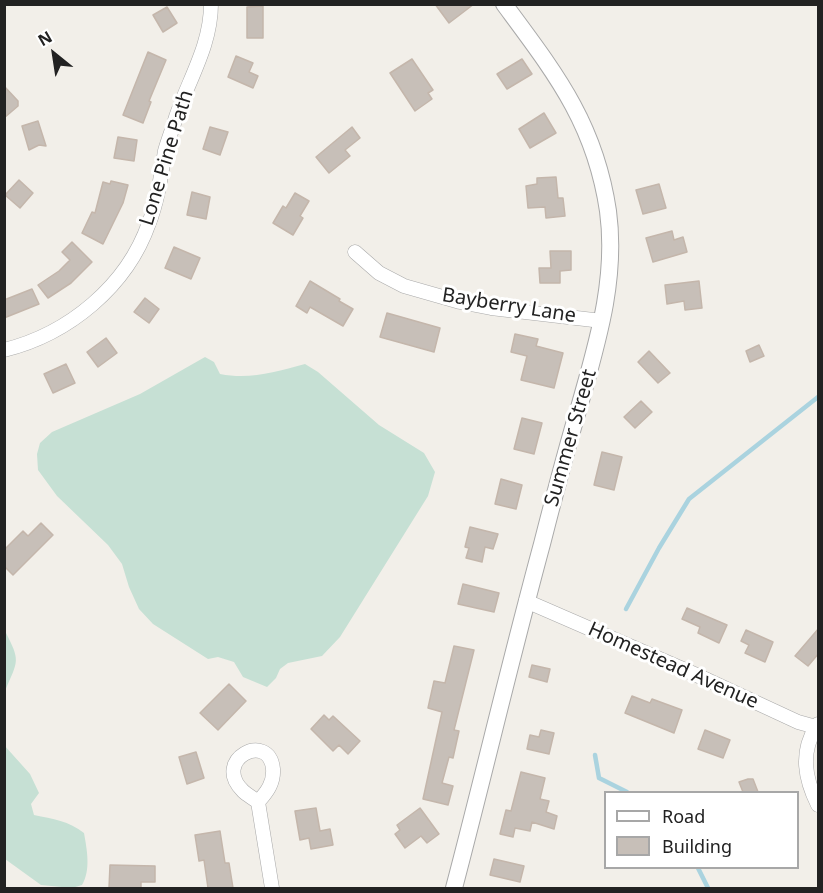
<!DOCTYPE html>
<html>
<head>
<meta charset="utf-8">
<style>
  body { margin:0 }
  #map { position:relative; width:823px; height:893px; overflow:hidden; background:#f2efe9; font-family:"Noto Sans",sans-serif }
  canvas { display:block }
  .frame { position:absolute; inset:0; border:6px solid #222; pointer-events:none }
  .legend { position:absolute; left:604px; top:791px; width:195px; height:78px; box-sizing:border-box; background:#fff; border:2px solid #a7a7a7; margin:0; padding:8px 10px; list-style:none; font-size:18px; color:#222 }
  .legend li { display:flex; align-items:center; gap:12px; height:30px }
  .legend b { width:30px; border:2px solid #a7a7a7 }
  .north { position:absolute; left:24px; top:24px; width:60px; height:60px; -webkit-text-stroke:4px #fff; paint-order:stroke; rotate:330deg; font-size:16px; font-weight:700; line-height:24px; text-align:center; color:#222 }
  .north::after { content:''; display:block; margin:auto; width:21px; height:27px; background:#222; clip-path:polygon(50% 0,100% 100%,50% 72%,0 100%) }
</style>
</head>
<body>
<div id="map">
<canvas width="823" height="893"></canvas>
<div class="frame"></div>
<ul class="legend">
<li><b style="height:8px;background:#fff"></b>Road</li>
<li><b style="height:16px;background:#c7bfb8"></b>Building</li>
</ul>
<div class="north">N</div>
</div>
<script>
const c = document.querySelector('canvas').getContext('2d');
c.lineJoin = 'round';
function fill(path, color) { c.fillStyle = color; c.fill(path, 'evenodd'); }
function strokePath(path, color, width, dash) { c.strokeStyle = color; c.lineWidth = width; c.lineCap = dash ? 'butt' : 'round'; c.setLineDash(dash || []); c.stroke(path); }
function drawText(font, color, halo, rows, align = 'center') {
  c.font = font + ' "Noto Sans",sans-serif'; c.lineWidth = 6; c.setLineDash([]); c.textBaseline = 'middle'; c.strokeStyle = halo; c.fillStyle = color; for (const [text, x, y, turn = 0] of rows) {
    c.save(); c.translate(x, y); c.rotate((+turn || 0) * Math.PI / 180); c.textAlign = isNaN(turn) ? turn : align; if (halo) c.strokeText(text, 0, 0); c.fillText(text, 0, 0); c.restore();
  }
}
fill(new Path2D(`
  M205,357L214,362L220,374C250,380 275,372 305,364L318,372L379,425L424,453L435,472L428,496L340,637L322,656L288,663L280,669L276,678L267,687L243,677L234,662L218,657L208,659L153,624L139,609L129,587L122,564L108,545L57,496L38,470L37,454L40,443L52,432L140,394Z
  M5,631C21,662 18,660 5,691Z
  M4,745L30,774L39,793L31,804L34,815C53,819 69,821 84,833C87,850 91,870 82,885L72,888L41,885L5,859Z`), '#c6e0d4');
strokePath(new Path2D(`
  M626,609L659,548L689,499L818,397
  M595,755L599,778L627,792
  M698,868L708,888`), '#aad3df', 4.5);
const building = new Path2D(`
  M435,4H474L449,23Z
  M263,6V38H247V7Z
  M167,7L177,23L163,32L153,15Z
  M148,52L166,60L149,101L151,102L143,123L123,115Z
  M236,56L253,63L249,72L258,76L253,88L228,77Z
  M412,59L433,90L428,93L432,99L415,111L390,73Z
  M522,59L532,74L507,89L497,74Z
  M4,86L18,101V106L4,118Z
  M544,113L556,133L530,148L519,129Z
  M38,121L46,146L39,145L29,150L22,126Z
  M210,127L228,132L220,155L203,149Z
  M352,127L360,138L345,150L350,156L329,173L316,157Z
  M118,137L137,140L134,161L114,158Z
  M556,177L558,198H563L565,216L546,218L545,207L528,208L526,186L537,184V178Z
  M19,180L33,193L20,208L5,195Z
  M111,181L128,185L123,203L103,244L82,233L92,212L95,213L103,182L110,184Z
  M659,184L666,208L643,214L636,190Z
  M192,192L210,197L206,219L187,215Z
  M295,193L309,201L300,216L303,218L293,235L273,223L283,206L286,208Z
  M672,231L674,240L683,237L687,252L653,262L646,238Z
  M72,242L92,262L71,283L48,298L38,285L59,271L70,260L62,252Z
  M174,247L200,258L191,279L165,268Z
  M550,251H571V270L560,271V283H540L539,268H551Z
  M310,281L340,299L339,301L353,309L343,326L310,307L307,313L296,306Z
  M699,281L702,308L685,310L684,301L667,304L665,285Z
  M32,289L39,304L4,318V300Z
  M145,298L159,309L149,323L134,312Z
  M387,313L440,328L434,352L380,337Z
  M515,334L538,339L536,346L563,353L554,388L521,380L527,356L511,352Z
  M106,338L117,353L98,367L87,352Z
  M759,345L764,356L750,362L746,351Z
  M649,351L670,373L658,383L638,362Z
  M66,364L75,383L53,393L44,374Z
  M641,401L652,412L635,428L624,417Z
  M522,418L542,423L534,454L514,449Z
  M602,452L622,457L614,490L594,485Z
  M501,479L522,485L516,509L495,504Z
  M41,523L53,535L13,575L4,566V550L23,531L28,536Z
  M470,527L498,534L493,549L485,547L482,562L466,558L469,548L465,547Z
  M463,584L499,593L494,612L458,604Z
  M687,608L727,625L719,643L698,633L700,627L682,619Z
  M819,628V653L808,666L795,656Z
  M746,630L773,642L765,662L745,653L749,645L741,641Z
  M454,646L474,650L454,730L459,731L453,758L449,757L442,783L453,786L448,805L423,799L442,712L428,708L434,681L445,683Z
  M532,665L550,669L547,682L529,677Z
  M229,684L246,701L218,730L200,713Z
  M632,696L650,703L652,699L682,710L674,733L625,713Z
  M324,715L329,720L333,716L360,741L348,754L339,745L333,751L311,729Z
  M541,730L554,733L549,754L527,749L530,735L539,737Z
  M705,730L730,740L723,758L698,749Z
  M196,752L204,778L187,784L179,757Z
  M521,772L545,778L540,799L549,801L546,812L557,816L554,829L532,822L530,831L515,828L513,837L500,834L506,810L511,811Z
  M748,779H753L758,792H743L739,782Z
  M316,808L320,831L330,829L333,845L311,849L309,838L300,840L295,811Z
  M420,808L439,834L427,843L421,836L405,848L395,834L400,830L397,825Z
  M220,831L225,863H229L233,888H208L204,860L199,861L195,835Z
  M494,859L524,866L520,882L490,875Z
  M110,865L155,866V882H141V888H109Z`);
fill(building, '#c7bfb8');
strokePath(building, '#c4b6ab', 1.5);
const minor = new Path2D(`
  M355,252L379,273L404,286L460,302L491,308L602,321
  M4,350C69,334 127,286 149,223C158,200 161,175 165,151C168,140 173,128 176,117C189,79 211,45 211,4
  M526,601L701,677L798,722L816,727L818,724
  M816,727C800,753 805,779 818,805
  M258,802C267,792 274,783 273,769C269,730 211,760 243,791C247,795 253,798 258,802L272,888`);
const tertiary = new Path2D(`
  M454,888C484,774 511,658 542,544C554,497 566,450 580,404C598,340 617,278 608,211C595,123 555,73 504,4`);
strokePath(minor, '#a9a9a9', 15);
strokePath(tertiary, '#a9a9a9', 18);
strokePath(minor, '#fff', 14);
strokePath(tertiary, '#fff', 16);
drawText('20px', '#222', '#fff', [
  ["Lone Pine Path",167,158,-73],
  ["Bayberry Lane",509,306,9],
  ["Summer Street",571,438,-74],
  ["Homestead Avenue",673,666,24]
]);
</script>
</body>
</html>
